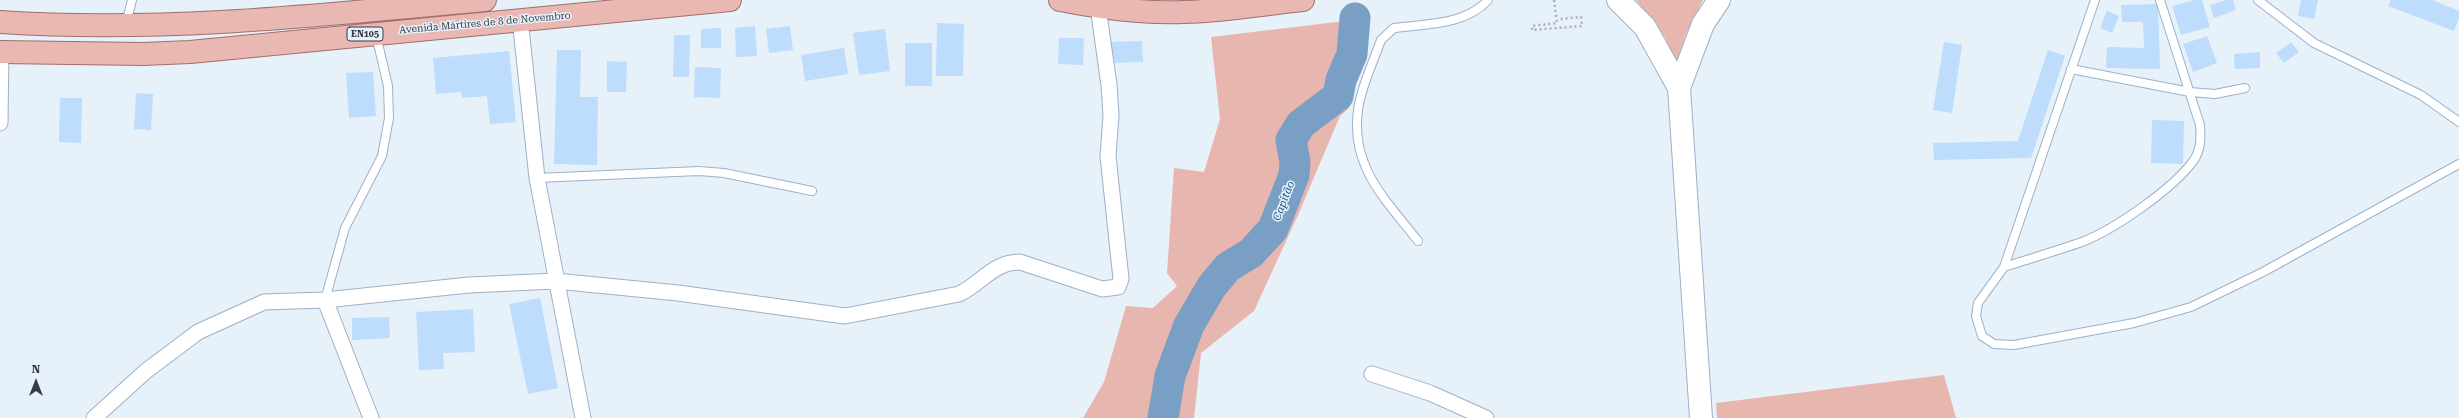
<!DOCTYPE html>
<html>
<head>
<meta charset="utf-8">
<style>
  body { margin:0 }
  #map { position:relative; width:2459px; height:418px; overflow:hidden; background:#e7f1fa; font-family:"Roboto Serif",serif }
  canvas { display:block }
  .north { position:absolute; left:16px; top:362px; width:40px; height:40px; -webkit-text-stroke:3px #e7f1fa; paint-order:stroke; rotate:0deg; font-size:11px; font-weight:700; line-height:16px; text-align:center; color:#343c46 }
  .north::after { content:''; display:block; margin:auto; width:14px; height:18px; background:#343c46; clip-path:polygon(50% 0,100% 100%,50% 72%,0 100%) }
</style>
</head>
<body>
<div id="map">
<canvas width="2459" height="418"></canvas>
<div class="north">N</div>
</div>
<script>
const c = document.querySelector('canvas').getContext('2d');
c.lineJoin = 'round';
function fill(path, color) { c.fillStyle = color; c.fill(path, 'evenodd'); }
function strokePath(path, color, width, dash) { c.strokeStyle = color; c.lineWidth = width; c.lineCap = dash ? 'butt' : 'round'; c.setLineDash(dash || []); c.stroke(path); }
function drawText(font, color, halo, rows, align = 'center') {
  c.font = font + ' "Roboto Serif",serif'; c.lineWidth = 3; c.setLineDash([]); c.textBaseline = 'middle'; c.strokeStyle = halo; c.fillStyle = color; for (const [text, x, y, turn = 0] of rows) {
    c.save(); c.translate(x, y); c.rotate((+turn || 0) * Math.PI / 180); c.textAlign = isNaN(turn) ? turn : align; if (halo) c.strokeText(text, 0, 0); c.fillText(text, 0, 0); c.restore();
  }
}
fill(new Path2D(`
  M1636,0H1703L1685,36L1677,68L1665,37Z
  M1370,18L1349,108L1340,116L1298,215L1254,311L1201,353L1194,418H1083L1104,382L1126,306L1153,308L1177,286L1167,273L1174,168L1204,172L1220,119L1211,37Z
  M1944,375L1956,418H1717L1716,403Z`), '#e7b6ae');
strokePath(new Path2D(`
  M1163,418L1170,376L1189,325L1212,286L1228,267L1251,253L1273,229L1294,175L1295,162L1291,140L1301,124L1338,96L1341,80L1352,54L1355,18`), '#7a9fc4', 31);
fill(new Path2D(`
  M2194,0H2202L2210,27L2181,35L2172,6Z
  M2226,0H2233L2236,10L2214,18L2210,5Z
  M2301,0H2318L2314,19L2298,16Z
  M2391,0H2432L2459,11V17L2454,31L2388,6Z
  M2158,4L2160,69L2106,68L2107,47L2144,48L2143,22H2122L2121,5Z
  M2107,11L2119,16L2112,33L2100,28Z
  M937,23L964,24L963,76H936Z
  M755,26L757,56L736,57L735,28Z
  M790,26L793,50L769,53L766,29Z
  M721,28V48H701V29Z
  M885,29L890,71L859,75L853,33Z
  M674,35H690L689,77H673Z
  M2207,36L2217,63L2193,72L2183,44Z
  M1059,38H1084L1083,65L1058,64Z
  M1142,41L1143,62L1111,63L1110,42Z
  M1944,42L1962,45L1952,113L1933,110Z
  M2291,42L2299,52L2284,63L2276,53Z
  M905,43H932V86H905Z
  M844,48L848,74L805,81L801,55Z
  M557,50H581L580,97H598L597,165L554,164Z
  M2048,50L2065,56L2031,158L1934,160L1933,143L2018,141Z
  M509,51L516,122L490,124L487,96L462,98L461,92L436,94L433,58Z
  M2260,52V68L2235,69L2234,54Z
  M607,61L627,62L626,92H607Z
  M695,67L721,68L720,98L694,97Z
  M373,72L376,116L349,118L346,73Z
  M136,93L153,94L151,130L134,129Z
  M60,98H82L81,143L59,142Z
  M2152,120L2184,121L2183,164L2151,163Z
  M540,298L558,388L528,394L509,304Z
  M473,309L475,352L443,353L444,369L419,370L416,312Z
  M389,317L390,338L352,340V318Z`), '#bedcfc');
const lane = new Path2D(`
  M2095,0L2004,267L1978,303L1976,316L1982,336L1994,344L2014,345L2134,323L2191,307L2263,272L2459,164
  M2258,0L2314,43L2421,95L2459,122
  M126,24L132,0
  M2071,69L2190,92L2215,94L2245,88
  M537,178L699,171L724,173L812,191
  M1418,241C1386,200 1350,167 1358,110C1360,90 1374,60 1381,40L1394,28C1425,24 1466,25 1488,0
  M2004,267C2029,259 2056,251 2082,242C2115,229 2173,189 2194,160C2201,149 2201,138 2200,125L2160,0
  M325,300L345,228L382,156L389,118L388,86L376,35`);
const street = new Path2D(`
  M520,19L537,178L583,418
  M0,123L1,52
  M325,300L371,418
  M1372,374L1430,393L1486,418
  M94,418L146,371L198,332L264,302L325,300L469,285L556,281L678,293L845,316L959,294C982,283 993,262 1020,262L1102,289L1118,287L1121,279L1108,156L1111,115L1109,85L1098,7`);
const secondary = new Path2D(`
  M1618,0L1645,27L1679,88
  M1701,418L1679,88L1703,24L1719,0`);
const primary = new Path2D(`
  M1060,0C1101,8 1142,14 1184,12C1224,11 1263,4 1303,0
  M0,22C162,33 324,15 485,0
  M0,52L143,54L190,52L730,0`);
strokePath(lane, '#9cb1c8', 10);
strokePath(street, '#9cb1c8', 17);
strokePath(secondary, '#9cb1c8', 24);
strokePath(primary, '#a16e6a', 24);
strokePath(new Path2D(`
  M1554,0L1557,23L1532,26V30L1582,26L1581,17L1560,19`), '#a8b1ba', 2.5, [2, 3]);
strokePath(lane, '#fff', 8);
strokePath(street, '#fff', 15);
strokePath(secondary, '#fff', 22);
strokePath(primary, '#eab8b2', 22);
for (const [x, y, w] of [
  [365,34,36]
]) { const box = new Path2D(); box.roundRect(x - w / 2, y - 7, w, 14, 3); c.fillStyle = '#e7f1fa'; c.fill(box); strokePath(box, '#343c46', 1); }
drawText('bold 9px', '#343c46', null, [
  ["EN105",365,34]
]);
drawText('10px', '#343c46', '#e7f1fa', [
  ["Avenida Mártires de 8 de Novembro",485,23,-5]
]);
drawText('italic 11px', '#1e5384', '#e7f1fa', [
  ["Capitão",1284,201,-69]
]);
</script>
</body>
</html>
